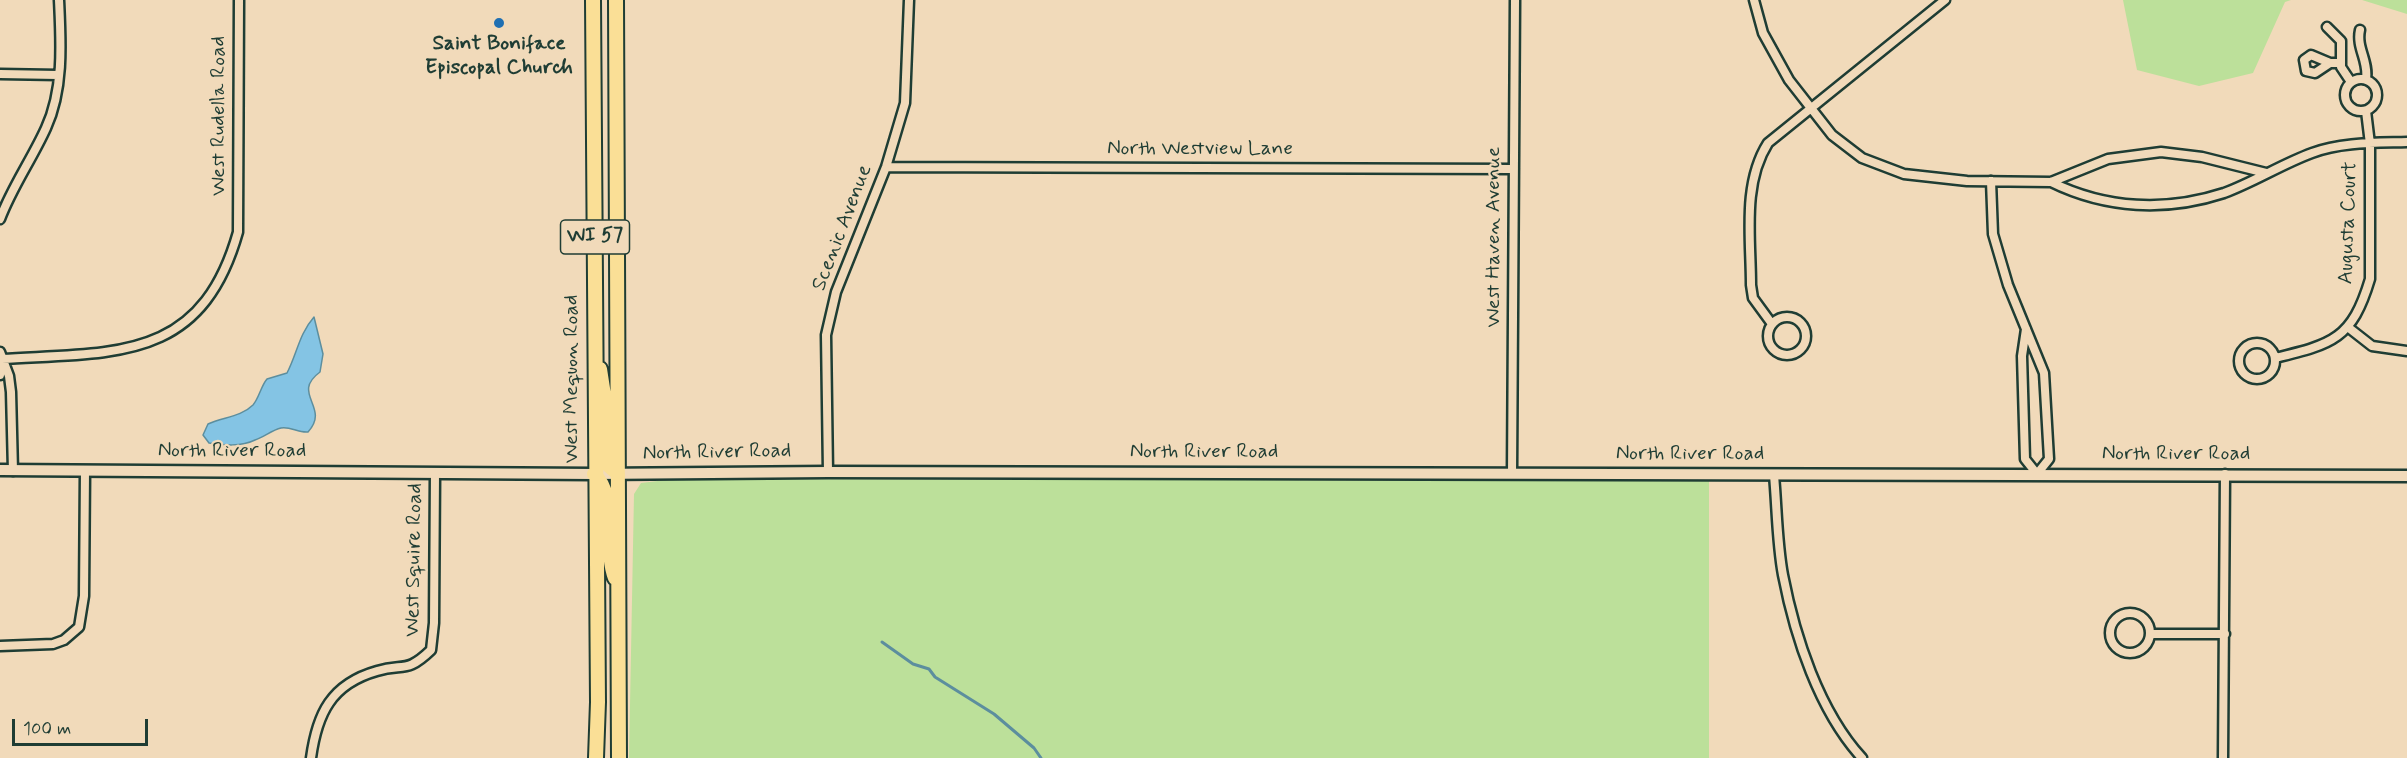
<!DOCTYPE html>
<html>
<head>
<meta charset="utf-8">
<style>
  body { margin:0 }
  #map { position:relative; width:2407px; height:758px; overflow:hidden; background:#f1daba; font-family:Mynerve,sans-serif }
  canvas { display:block }
  .scale { position:absolute; left:12px; top:719px; width:136px; height:27px; box-sizing:border-box; border:3px solid #1f3d34; border-top:0; padding-left:8px; font-size:18px; line-height:21px; white-space:nowrap; color:#1f3d34; -webkit-text-stroke:4px #f1daba; paint-order:stroke }
</style>
</head>
<body>
<div id="map">
<canvas width="2407" height="758"></canvas>
<div class="scale">100 m</div>
</div>
<script>
const c = document.querySelector('canvas').getContext('2d');
c.lineJoin = 'round';
function fill(path, color) { c.fillStyle = color; c.fill(path, 'evenodd'); }
function strokePath(path, color, width, dash) { c.strokeStyle = color; c.lineWidth = width; c.lineCap = dash ? 'butt' : 'round'; c.setLineDash(dash || []); c.stroke(path); }
function drawText(font, color, halo, rows, align = 'center') {
  c.font = font + ' Mynerve,sans-serif'; c.lineWidth = 4.5; c.setLineDash([]); c.textBaseline = 'middle'; c.strokeStyle = halo; c.fillStyle = color; for (const [text, x, y, turn = 0] of rows) {
    c.save(); c.translate(x, y); c.rotate((+turn || 0) * Math.PI / 180); c.textAlign = isNaN(turn) ? turn : align; if (halo) c.strokeText(text, 0, 0); c.fillText(text, 0, 0); c.restore();
  }
}
fill(new Path2D(`
  M2123,0H2291L2285,2L2253,73L2199,86L2137,70Z
  M2362,0H2407V14Z
  M746,479L1709,481V758H629L634,494L641,483L666,480Z`), '#bce09a');
const water = new Path2D(`
  M314,317L323,354L320,372C290,394 331,407 308,432C298,433 290,426 281,428C272,430 264,437 255,440C241,447 224,445 209,443L203,435L208,424C223,417 241,417 253,405C259,398 261,386 267,379L287,373C297,354 299,334 314,317Z`);
fill(water, '#84c4e4');
strokePath(water, '#5c8e9e', 1.5);
strokePath(new Path2D(`
  M882,642L913,664L929,669L935,677L994,714L1034,748L1041,758`), '#5c8e9e', 3);
const minor = new Path2D(`
  M1754,0L1763,33L1789,80L1832,135L1862,158L1904,174L1967,181L2051,182L2108,159L2161,152L2202,157L2266,173
  M2327,27L2341,41V67L2351,82
  M2360,30C2356,48 2369,61 2366,79
  M2330,63L2315,73L2306,71L2304,60L2311,55L2330,63H2341
  M0,74L58,75
  M2345 95a16 16 0 1 1 32 0a16 16 0 1 1-32 0Z
  M886,167L1514,169
  M1991,181L1993,234L2008,285L2044,373L2049,459L2037,474L2025,459L2022,356L2026,329
  M2051,182C2106,209 2166,212 2224,193C2254,182 2282,164 2312,153C2341,142 2376,143 2407,142
  M0,219C12,187 32,159 46,128C64,89 61,42 59,0
  M1768 336a19 19 0 1 1 38 0a19 19 0 1 1-38 0Z
  M1772,324L1753,298L1751,285C1751,238 1742,184 1768,143L1945,0
  M2349,328L2372,346L2407,351
  M2239 361a18 18 0 1 1 36 0a18 18 0 1 1-36 0Z
  M0,352L9,376L11,392L13,471
  M2275,358C2333,344 2352,339 2370,279V144L2366,111
  M2,359C114,352 201,363 238,232L239,0
  M0,375L2,359
  M828,472L826,335L836,292L886,167L905,103L909,0
  M1512,474L1515,0
  M1774,475C1777,508 1777,543 1783,575C1795,637 1819,711 1862,758
  M2110 633a20 20 0 1 1 40 0a20 20 0 1 1-40 0Z
  M2150,634H2225
  M0,646L53,644L64,640L79,627L84,596L85,471
  M311,758C317,714 331,684 377,671C404,663 406,674 431,650L434,623L435,473
  M2223,758L2225,474`);
const tertiary = new Path2D(`
  M0,470L594,474L828,472L2407,476`);
const primary = new Path2D(`
  M593,0L598,702L596,758
  M616,0L619,758
  M600,369L606,408V455L609,466L618,474
  M594,474C618,495 603,547 615,578`);
strokePath(minor, '#1f3d34', 13);
strokePath(tertiary, '#1f3d34', 15);
strokePath(primary, '#1f3d34', 18);
strokePath(minor, '#f1daba', 8);
strokePath(tertiary, '#f1daba', 10);
strokePath(primary, '#fadf96', 14);
for (const [x, y, r, color] of [
  [499,23,6,"#1f6fb2"]
]) { const dot = new Path2D(); dot.arc(x, y, r, 0, 2 * Math.PI); c.fillStyle = color; c.fill(dot); strokePath(dot, '#f1daba', 2); }
for (const [x, y, w] of [
  [595,237,69]
]) { const box = new Path2D(); box.roundRect(x - w / 2, y - 17, w, 34, 4.5); c.fillStyle = '#f1daba'; c.fill(box); strokePath(box, '#1f3d34', 1.5); }
drawText('bold 20px', '#1f3d34', null, [
  ["WI 57",595,237]
]);
drawText('bold 21px', '#1f3d34', '#f1daba', [
  ["Saint Boniface",499,45],
  ["Episcopal Church",499,69]
]);
drawText('21px', '#1f3d34', '#f1daba', [
  ["West Rudella Road",220,116,-90],
  ["North Westview Lane",1200,150],
  ["Augusta Court",2349,223,-88],
  ["Scenic Avenue",843,228,-69],
  ["West Haven Avenue",1495,237,-90],
  ["West Mequon Road",573,379,-90],
  ["North River Road",232,452],
  ["North River Road",717,453,-1],
  ["North River Road",1204,453],
  ["North River Road",1690,455],
  ["North River Road",2176,455],
  ["West Squire Road",415,560,-89]
]);
</script>
</body>
</html>
